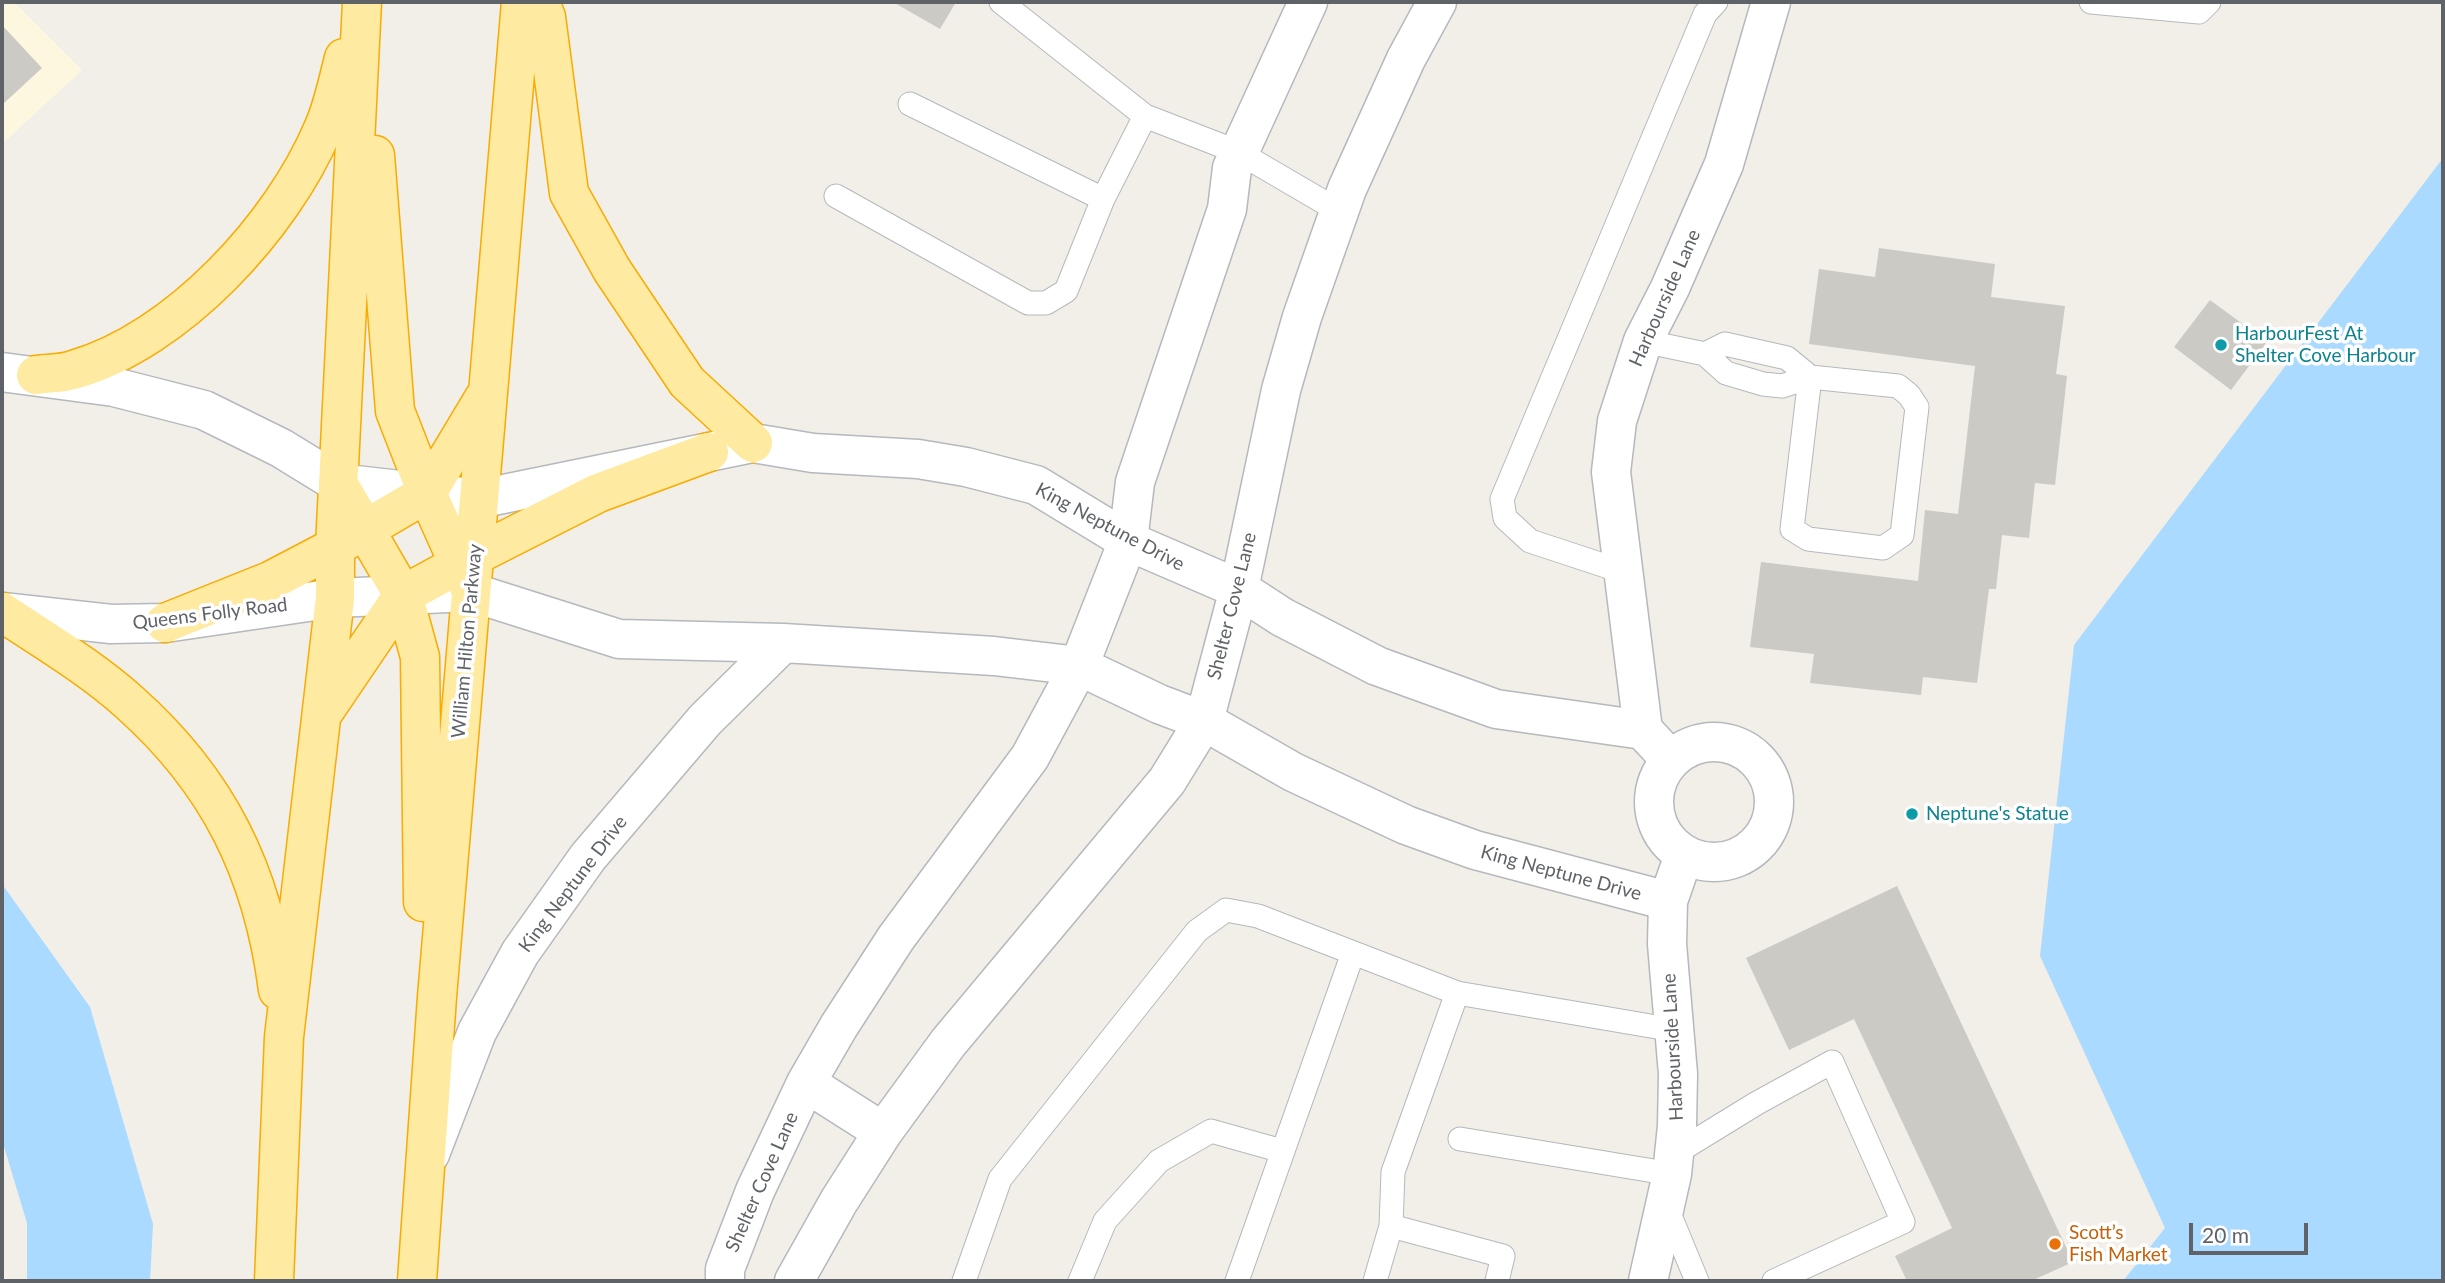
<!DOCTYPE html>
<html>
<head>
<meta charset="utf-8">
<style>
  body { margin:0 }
  #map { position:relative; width:2445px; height:1283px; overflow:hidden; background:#f1efe8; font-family:Lato,sans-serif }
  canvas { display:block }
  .frame { position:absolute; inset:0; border:4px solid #5f6368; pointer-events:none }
  .scale { position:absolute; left:2189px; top:1223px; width:119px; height:32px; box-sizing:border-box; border:4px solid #5f6368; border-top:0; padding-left:9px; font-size:21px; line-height:24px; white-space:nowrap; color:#5f6368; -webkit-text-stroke:5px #fff; paint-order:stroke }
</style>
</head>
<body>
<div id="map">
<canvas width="2445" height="1283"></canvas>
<div class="frame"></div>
<div class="scale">20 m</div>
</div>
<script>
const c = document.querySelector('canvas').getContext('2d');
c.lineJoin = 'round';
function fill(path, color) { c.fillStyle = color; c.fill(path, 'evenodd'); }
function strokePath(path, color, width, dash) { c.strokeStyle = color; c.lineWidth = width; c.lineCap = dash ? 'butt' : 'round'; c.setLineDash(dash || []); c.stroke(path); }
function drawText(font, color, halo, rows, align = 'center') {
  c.font = font + ' Lato,sans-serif'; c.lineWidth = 7; c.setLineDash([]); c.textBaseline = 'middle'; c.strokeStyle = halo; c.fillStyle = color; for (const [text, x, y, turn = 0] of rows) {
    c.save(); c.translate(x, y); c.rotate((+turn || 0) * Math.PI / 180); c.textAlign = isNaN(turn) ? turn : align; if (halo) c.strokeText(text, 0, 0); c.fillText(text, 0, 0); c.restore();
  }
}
fill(new Path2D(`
  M2,2H14L82,70L2,144Z`), '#fef7e0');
fill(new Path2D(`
  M2443,158V1281H2123L2165,1228L2040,956L2074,645Z
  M2,884L90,1007L153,1224L150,1281H27V1223L2,1140Z`), '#aadaff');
fill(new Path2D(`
  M893,2H956L940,29Z
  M2,25L42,68L2,105Z
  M1879,248L1995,264L1991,297L2065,306L2056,374L2067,376L2055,485L2035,483L2029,538L2002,535L1996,589H1989L1977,683L1923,677L1921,695L1810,683L1814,654L1750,647L1761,562L1918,581L1925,510L1958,514L1975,366L1809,344L1819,269L1875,277Z
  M2210,300L2267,342L2231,390L2174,347Z
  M1897,886L2073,1262L2031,1281H1907L1895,1256L1952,1228L1854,1019L1789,1050L1746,958Z`), '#cccac5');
const service = new Path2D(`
  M1001,2L1145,116L1238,152L1339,211
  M2091,2L2199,12L2209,2
  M910,104L1103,199
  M836,196L1028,303H1046L1066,291L1103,199L1145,116
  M1643,341L1705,354L1726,373L1763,384L1782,386L1810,377L1898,386L1909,395L1917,407L1902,535L1883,548L1808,539L1792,529L1810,377
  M1705,354L1725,344L1787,358L1810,377
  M1624,572L1530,541L1505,518L1502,499L1705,14L1716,2
  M1460,1139L1672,1174
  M1674,1154L1757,1103L1832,1062L1903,1222L1774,1281
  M1666,1206L1697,1281
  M964,1281L1000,1179L1197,931L1226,910L1258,916L1457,993
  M1080,1281L1105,1221L1159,1161L1211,1131L1282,1151
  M1237,1281L1353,953
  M1375,1281L1391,1226
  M1497,1281L1503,1256L1391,1226L1393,1172L1457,993L1674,1030`);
const minor = new Path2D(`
  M2,372L114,387L204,410L281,448L338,483L479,499L753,443L813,453L918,459L966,467L1036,485L1128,541L1239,589L1282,617L1377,666L1496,709L1643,730
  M2,612L111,624L165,623L335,598L471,592L619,639L783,643L994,656L1079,666L1159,704L1204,721L1293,772L1406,825L1475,850L1668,901
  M1654 802a60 60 0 1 1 120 0a60 60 0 1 1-120 0Z
  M1670,759L1643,730L1611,472L1617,421L1643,341L1670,288L1724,164L1771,2
  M806,1083L883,1132
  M430,1154L477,1032L520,953L588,857L705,720L783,643
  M725,1281V1269L755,1191L806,1083L839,1026L896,938L1030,757L1079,666L1128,541L1135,482L1227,209L1232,168L1308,2
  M794,1281L839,1201L883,1132L948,1043L1167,781L1204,721L1239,589L1281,390L1302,317L1347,189L1406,59L1437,2
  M1648,1281L1672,1174L1677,1126L1678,1074L1667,944L1668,901L1684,855`);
const trunk = new Path2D(`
  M540,2L546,17L569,193L612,270L687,382L753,443
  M375,155L395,411L427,493L469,587
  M36,375C48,373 62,374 73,370C177,341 282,226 323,129C333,107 338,81 344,58
  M338,483L403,595L420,657L423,902
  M2,612C45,641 90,667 129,702C218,781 263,872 278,990
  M165,623L270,581L335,547L427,493L484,398
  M325,710L403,595L474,556L598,493L709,452
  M274,1281L284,1037L335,598V547L362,2
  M417,1281L437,997L521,2`);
strokePath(service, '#b5b8bc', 25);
strokePath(minor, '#b5b8bc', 41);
strokePath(trunk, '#f9ab00', 41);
strokePath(service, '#fff', 23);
strokePath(minor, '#fff', 38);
strokePath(trunk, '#feeaa1', 38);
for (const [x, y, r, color] of [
  [2221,345,7,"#0f9aa8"],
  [1912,814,7,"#0f9aa8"],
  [2055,1244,7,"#e8710a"]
]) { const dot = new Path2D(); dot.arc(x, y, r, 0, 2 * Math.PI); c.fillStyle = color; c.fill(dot); strokePath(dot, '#fff', 2.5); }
drawText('19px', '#5f6368', '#fff', [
  ["Harbourside Lane",1665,298,-66],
  ["King Neptune Drive",1110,527,28],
  ["Shelter Cove Lane",1232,606,-76],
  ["Queens Folly Road",210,614,-7],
  ["William Hilton Parkway",467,641,-85],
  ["King Neptune Drive",1561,873,15],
  ["King Neptune Drive",573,884,-53],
  ["Harbourside Lane",1673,1047,-93],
  ["Shelter Cove Lane",762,1182,-66]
]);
drawText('19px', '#0d838f', '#fff', [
  ["HarbourFest At",2235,334],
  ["Shelter Cove Harbour",2235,356],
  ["Neptune's Statue",1926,814]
], 'left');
drawText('19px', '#c56008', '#fff', [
  ["Scott’s",2069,1233],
  ["Fish Market",2069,1255]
], 'left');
</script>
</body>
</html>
